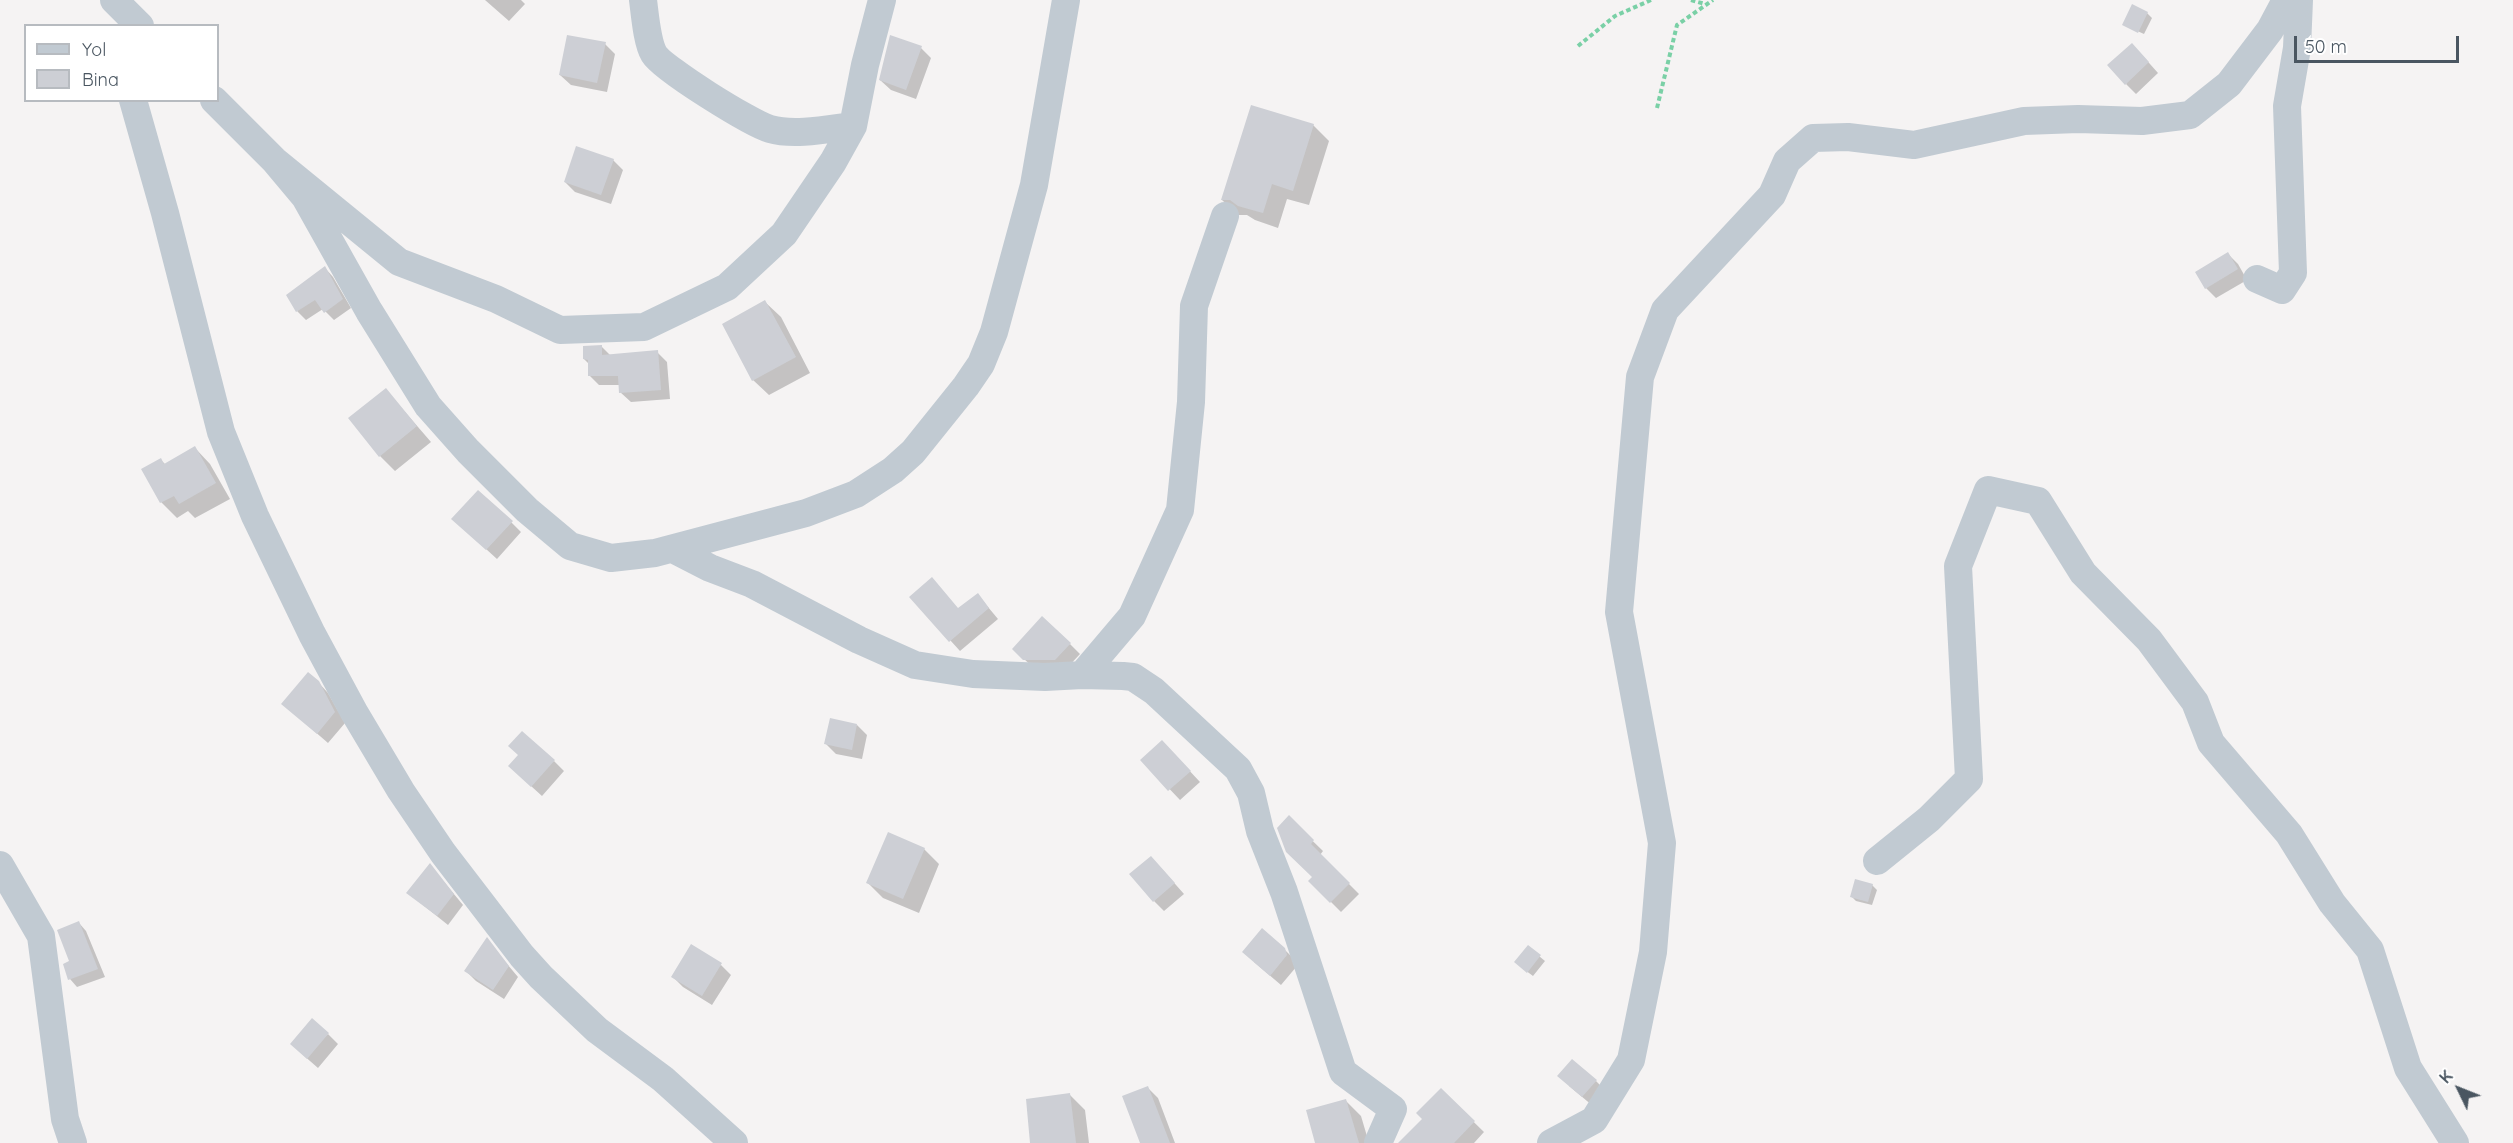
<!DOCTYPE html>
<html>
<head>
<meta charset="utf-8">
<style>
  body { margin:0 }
  #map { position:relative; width:2513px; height:1143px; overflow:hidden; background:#f5f3f3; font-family:Quicksand,sans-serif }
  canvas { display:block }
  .legend { position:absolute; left:24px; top:24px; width:195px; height:78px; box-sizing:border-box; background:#fff; border:2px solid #b7bbc0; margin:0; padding:8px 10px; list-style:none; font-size:18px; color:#4a5661 }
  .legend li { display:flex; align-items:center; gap:12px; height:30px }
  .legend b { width:30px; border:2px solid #b7bbc0 }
  .north { position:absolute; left:2429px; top:1059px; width:60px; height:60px; -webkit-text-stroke:4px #fff; paint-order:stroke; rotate:313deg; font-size:16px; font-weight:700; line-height:24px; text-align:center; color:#4a5661 }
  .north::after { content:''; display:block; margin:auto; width:21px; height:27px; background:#4a5661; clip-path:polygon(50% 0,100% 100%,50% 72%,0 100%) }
  .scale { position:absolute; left:2294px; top:36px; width:165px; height:27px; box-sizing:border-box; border:3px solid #4a5661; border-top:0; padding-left:8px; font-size:18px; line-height:21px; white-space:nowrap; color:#4a5661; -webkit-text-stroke:4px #fff; paint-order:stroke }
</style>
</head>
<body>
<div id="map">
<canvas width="2513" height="1143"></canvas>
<ul class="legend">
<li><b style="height:8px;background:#c1cad2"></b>Yol</li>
<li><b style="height:16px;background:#cdcfd5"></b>Bina</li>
</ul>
<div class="north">K</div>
<div class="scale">50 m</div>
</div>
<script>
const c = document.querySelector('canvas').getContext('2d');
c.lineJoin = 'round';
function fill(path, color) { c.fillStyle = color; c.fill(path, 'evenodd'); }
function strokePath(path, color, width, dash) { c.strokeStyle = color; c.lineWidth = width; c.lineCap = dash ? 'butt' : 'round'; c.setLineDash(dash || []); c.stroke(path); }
fill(new Path2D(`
  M485,0H521L525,4L509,21Z
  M2147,13L2152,18L2144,34L2124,25Z
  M605,44L615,54L607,92L571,85L560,75Z
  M921,48L931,58L916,99L891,90L880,80Z
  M2142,55L2158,73L2136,94L2126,84Z
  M1313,125L1329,141L1309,205L1287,199L1278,228L1255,220L1247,215H1238L1222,200Z
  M613,160L623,170L611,204L575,192L565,182Z
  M2228,254L2238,264L2247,280L2216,298L2206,288Z
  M325,268L333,277L351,308L334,320L323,309L306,320L297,311Z
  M765,302L781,317L810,373L769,395L753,380Z
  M602,347L610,355L657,352L667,362L670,399L631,402L620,392V385H599L589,375V364L584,359Z
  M386,390L431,442L395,471L380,456Z
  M195,448L210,464L230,499L195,518L188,511L177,518L161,502L143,470L160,459L166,465Z
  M511,522L521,532L497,559L464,529Z
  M978,595L998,619L960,651L911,597L959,609Z
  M1070,644L1080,654L1066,669H1035L1024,659Z
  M318,682L328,693L345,723L328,743L283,704Z
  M857,725L867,735L862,759L836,754L826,744Z
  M1172,752L1200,782L1180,800L1142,760Z
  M554,761L564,771L542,796L520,776Z
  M1289,818L1323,851L1320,855L1359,894L1341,912L1310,881L1314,877Z
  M924,849L939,864L919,913L883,898L868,883Z
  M430,865L463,905L448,925L408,893Z
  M1161,868L1184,894L1164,911L1154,901Z
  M1872,885L1877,890L1872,905L1856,901L1851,896Z
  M79,923L86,931L105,977L77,987L70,979Z
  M487,940L518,977L504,999L476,981L466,971Z
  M1528,947L1545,961L1533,976L1521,967Z
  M1284,949L1295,960L1297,966L1281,985L1254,962Z
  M721,965L731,975L712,1005L683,987L673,977Z
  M328,1034L338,1044L318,1068L302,1054Z
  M1596,1081L1606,1091L1593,1106L1569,1086Z
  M1148,1088L1158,1098L1175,1143H1141Z
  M1441,1090L1484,1132L1474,1143H1400L1424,1119Z
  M1070,1095L1085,1110L1089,1143H1032Z
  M1346,1101L1361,1116L1369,1143H1316Z`), '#0003');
fill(new Path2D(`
  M2132,4L2148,12L2138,33L2122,25Z
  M567,35L606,42L597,83L559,75Z
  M890,35L922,46L906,90L879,80Z
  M2132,43L2149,62L2125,85L2107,65Z
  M1251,105L1314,124L1293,191L1272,184L1263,213L1238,206L1230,200H1221Z
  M576,146L614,159L601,195L564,182Z
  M2228,252L2238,269L2205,289L2195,272Z
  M325,266L343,299L324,313L315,300L296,312L286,295Z
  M765,300L796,357L752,381L722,324Z
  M602,345V355L658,350L661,390L619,393L618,376H588V360L583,359V346Z
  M386,388L417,426L379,457L348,418Z
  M195,446L216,483L179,504L174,496L160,503L141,469L161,458L164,464Z
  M478,490L513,521L486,550L451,519Z
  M932,577L958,608L978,593L989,608L949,642L909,597Z
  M1042,616L1071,643L1055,660H1023L1012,649Z
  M308,672L319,681L335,712L317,734L281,704Z
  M830,718L857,724L852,750L824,744Z
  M522,731L555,760L531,787L508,766L518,755L508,746Z
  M1162,740L1191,771L1168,791L1140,760Z
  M1289,815L1314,840L1311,844L1350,883L1330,903L1308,881L1312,877L1286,852L1277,828Z
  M888,832L925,848L903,899L866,883Z
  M1151,856L1175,883L1153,902L1129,874Z
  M430,863L454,894L437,916L406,893Z
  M1855,879L1873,884L1868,902L1850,897Z
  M79,921L98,969L68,980L63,964L69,961L57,930Z
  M1262,928L1285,948L1287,955L1270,976L1242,952Z
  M487,937L509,966L493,990L464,971Z
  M691,944L722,963L702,996L671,977Z
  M1528,945L1541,955L1527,973L1514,962Z
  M312,1018L329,1033L307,1059L290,1044Z
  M1572,1059L1597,1080L1582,1097L1557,1076Z
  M1148,1086L1170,1143H1140L1122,1096Z
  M1441,1088L1475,1121L1454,1143H1398L1422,1119L1416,1113Z
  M1070,1093L1076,1143H1030L1026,1099Z
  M1346,1099L1359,1143H1315L1306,1110Z`), '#cdcfd5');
strokePath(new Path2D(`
  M1691,0L1705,4
  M1578,46L1615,16L1651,0
  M1657,108L1677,25L1713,0`), '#7ad0a6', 4, [4.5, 3]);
strokePath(new Path2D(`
  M114,0L140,26
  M643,0C645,15 647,42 654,54C663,69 752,124 770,129C794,136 829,129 853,126
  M133,100L165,213L221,432L255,516L312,634L354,712L401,791L443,853L522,956L541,977L597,1030L663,1079L734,1143
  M214,100L274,160L399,262L496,299L560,330L644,327L727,287L784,234L833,162L853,126L865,65L882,0
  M274,160L305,197L369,311L428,406L468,451L527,510L570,546L611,558L655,553L806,513L856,494L893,470L913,452L966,386L981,364L994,332L1034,185L1066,0
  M2257,279L2282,290L2293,273L2287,106L2297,48L2299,0
  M673,549L710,568L752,584L859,640L915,665L973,674L1045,677L1082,675L1123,676L1133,677L1154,691L1238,769L1251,793L1260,831L1284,892L1343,1072L1393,1109L1378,1143
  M1082,675L1132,616L1180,510L1191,402L1194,306L1225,216
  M1877,861L1929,819L1969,779L1958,566L1988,490L2038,501L2083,573L2149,640L2195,702L2211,743L2289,834L2332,903L2370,950L2408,1068L2455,1143
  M0,865L41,936L65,1119L73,1143
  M1551,1143L1594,1120L1631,1060L1653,952L1662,843L1619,612L1640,377L1665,310L1772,195L1787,161L1813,138L1848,137L1914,145L2024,121L2078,119L2142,121L2190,115L2229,84L2270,30L2286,0`), '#c1cad2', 28);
</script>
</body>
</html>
